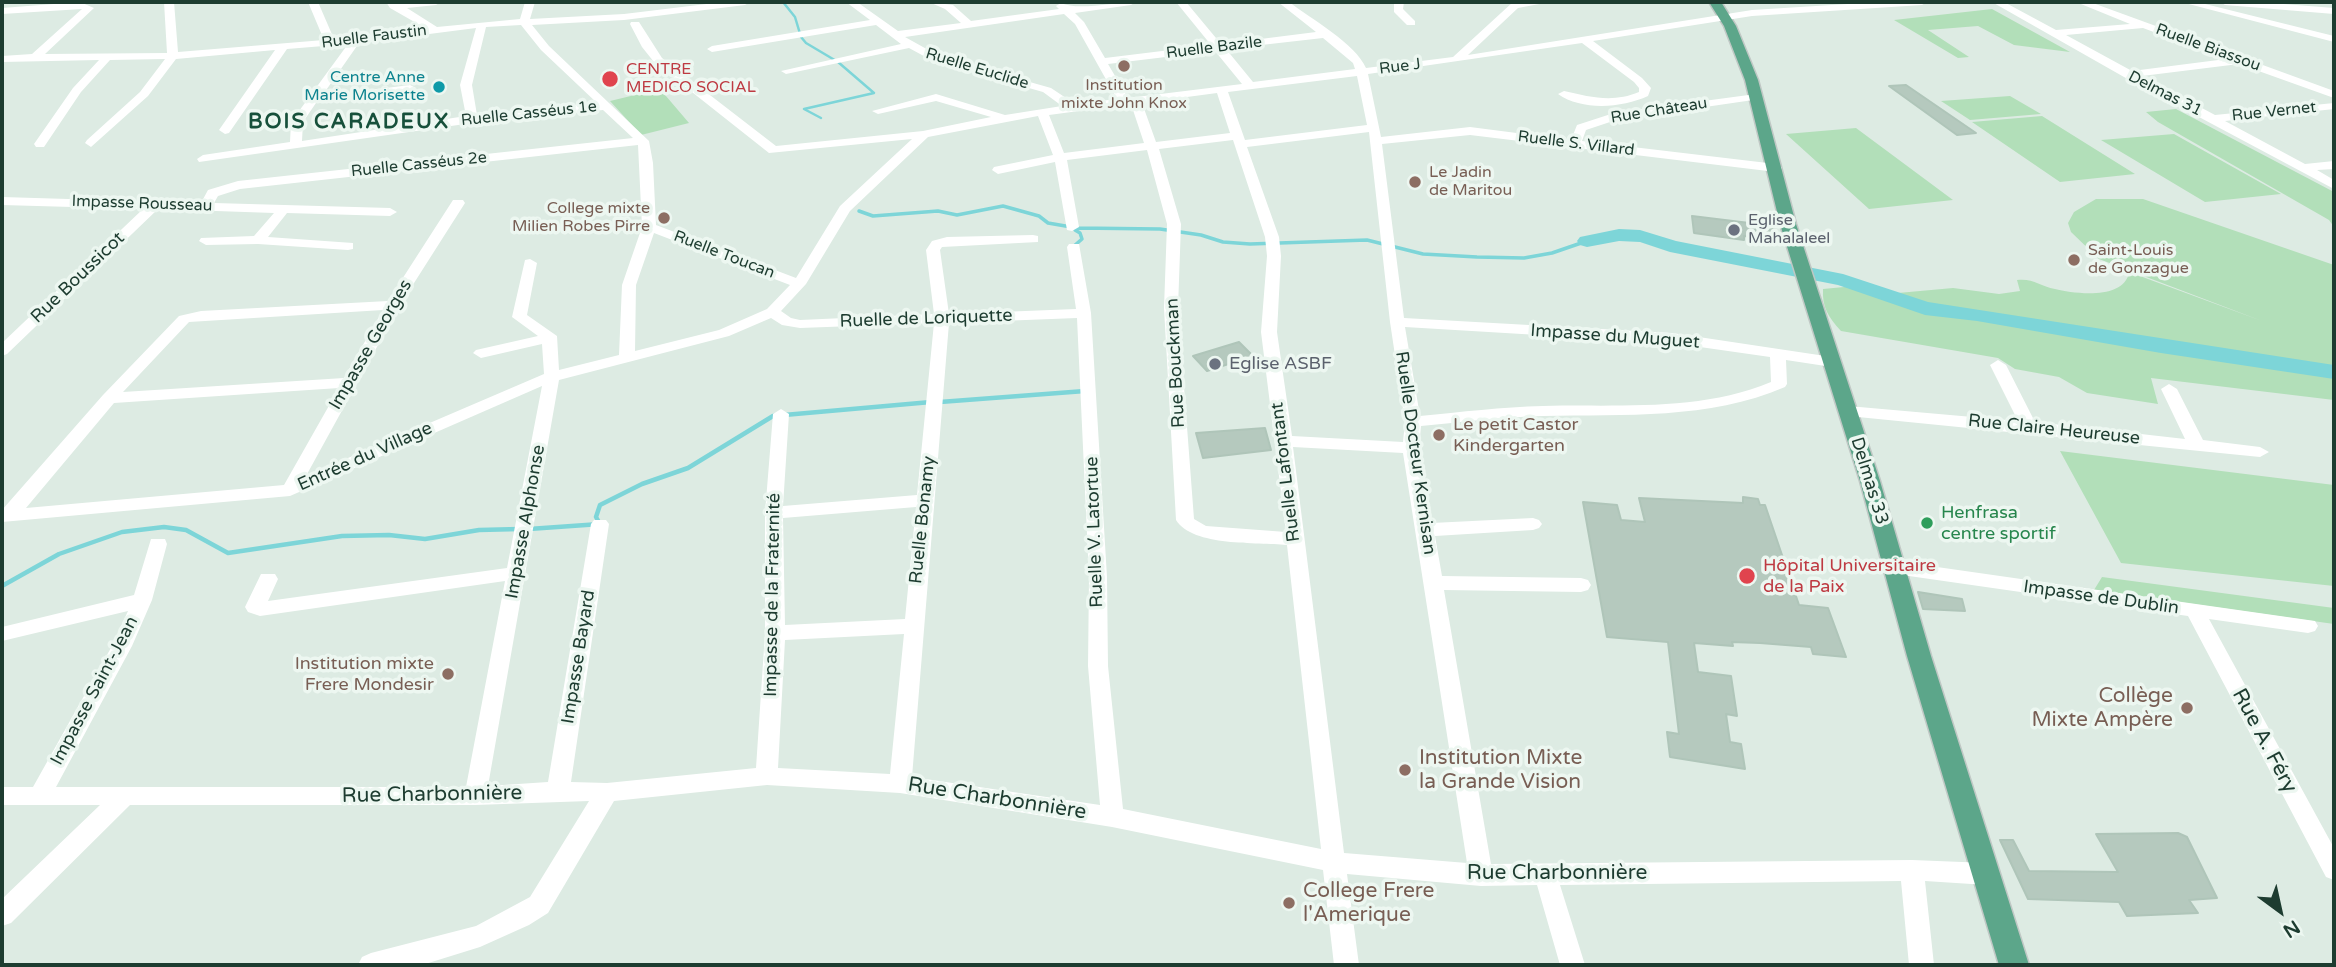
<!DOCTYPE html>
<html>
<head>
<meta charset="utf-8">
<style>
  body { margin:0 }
  #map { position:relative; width:2336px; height:967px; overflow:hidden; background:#ddebe3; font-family:"Varela Round",sans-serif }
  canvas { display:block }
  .frame { position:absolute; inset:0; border:4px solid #1d3c30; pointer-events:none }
  .north { position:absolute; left:2245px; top:876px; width:70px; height:70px; -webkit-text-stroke:5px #edf7f1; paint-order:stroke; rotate:147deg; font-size:19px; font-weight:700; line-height:28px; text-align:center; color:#1d3c30 }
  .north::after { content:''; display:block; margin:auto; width:24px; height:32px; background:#1d3c30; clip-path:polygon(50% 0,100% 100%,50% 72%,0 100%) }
</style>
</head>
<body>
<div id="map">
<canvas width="2336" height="967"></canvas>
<div class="frame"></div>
<div class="north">N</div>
</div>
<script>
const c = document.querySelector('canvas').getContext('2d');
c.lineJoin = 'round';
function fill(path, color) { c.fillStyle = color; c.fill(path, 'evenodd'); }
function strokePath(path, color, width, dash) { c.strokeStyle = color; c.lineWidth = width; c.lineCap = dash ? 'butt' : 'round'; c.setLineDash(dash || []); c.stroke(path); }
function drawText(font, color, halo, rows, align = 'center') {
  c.font = font + ' "Varela Round",sans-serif'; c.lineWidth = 7; c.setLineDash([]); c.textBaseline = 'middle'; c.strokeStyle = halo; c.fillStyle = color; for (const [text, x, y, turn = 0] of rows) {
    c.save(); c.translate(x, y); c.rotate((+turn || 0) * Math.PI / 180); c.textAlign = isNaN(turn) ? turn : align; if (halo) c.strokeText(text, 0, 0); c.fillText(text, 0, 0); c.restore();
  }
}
fill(new Path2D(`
  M1992,9L2070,52L2014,45L1978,26L1928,30L1969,57L1958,58L1894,20Z
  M660,89L689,123L641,135L610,101Z
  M2010,96L2041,114L1970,120L1941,101Z
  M2176,109L2334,192V227L2329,220L2158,122L2146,112Z
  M2042,116L2135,174L2060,182L1972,122Z
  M1856,128L1953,200L1869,209L1786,134Z
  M2174,134L2281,194L2205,202L2101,140Z
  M2096,199H2143L2334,265V400L2151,378L2158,404L2087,393L2059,377L2015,369L1998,358L1841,331C1828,317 1822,307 1823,289L1865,285L1898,293L1953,288L1999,294L2020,291L2017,280C2033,278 2040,286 2055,289C2075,294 2125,300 2129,272L2262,321L2099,259L2071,232L2068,223L2074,212Z
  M2060,451L2334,485V586L2121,563Z
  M2102,577L2334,608V624L2094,590Z`), '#b2dfb9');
strokePath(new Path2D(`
  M783,2L795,17L801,37L806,43L838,62L874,93L804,109L821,118`), '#7dd5d8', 2.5);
strokePath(new Path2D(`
  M859,211L873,216L938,211L957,215L1003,206L1039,216L1048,223L1077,228L1160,229L1201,235L1223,242L1250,244L1367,240L1423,254L1477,257L1524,258L1552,253L1587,241
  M1074,246L1082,239L1080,233L1075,230`), '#7dd5d8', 3.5);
strokePath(new Path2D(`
  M940,402L1085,391
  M529,529L600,524L596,517L600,505L642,484L688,468L773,416L931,402
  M2,586L59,554L122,532L164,527L186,530L228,553L342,536L389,535L425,539L479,530L520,529`), '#7dd5d8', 4.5);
fill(new Path2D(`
  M1619,229L1640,230L1676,241L1843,274L1928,302L2334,365V379L2161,353L1977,321L1925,315L1838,285L1670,252L1640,242L1619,241L1587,247L1580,245L1577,241L1580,237Z`), '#7dd5d8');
const building = new Path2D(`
  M1906,85L1976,133L1957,135L1889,86Z
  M1692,216L1774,226L1776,240L1744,236V240L1694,233Z
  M1239,342L1253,356L1207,371L1193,356Z
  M1265,428L1271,450L1203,458L1196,433Z
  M1743,497L1758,499L1760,505H1765L1799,605L1828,608L1846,657L1813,654L1811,647L1760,643L1732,642L1733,646L1694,643L1698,672L1731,676L1737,716L1726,714L1730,742L1741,744L1745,769L1670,757L1667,732L1679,734L1668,642L1607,637L1583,502L1617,505L1621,520L1645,522L1639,498L1743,503Z
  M1918,592L1962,599L1965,611L1923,609Z
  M2178,833L2187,837L2217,898L2189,900L2198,913L2127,916L2119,902L2028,899L2000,840H2013L2029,871L2118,872L2096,834Z`);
fill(building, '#b5c9be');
strokePath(building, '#afc5b9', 2);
const major = new Path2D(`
  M1709,2H1721L1736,26L1758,80L1796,224L1880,481L1931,656L2029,965H1999L1907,656L1860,481L1780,224L1745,80L1724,26Z`);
strokePath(major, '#c0c8c5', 3);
fill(new Path2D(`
  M80,2L94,8L45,54L167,53L164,2H174L178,52L324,40L308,2H318L334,39L425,28L390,8L386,2H441L436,5L407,8L437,27L520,19L525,2H535L530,19L624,14L723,2H750L745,5L624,20L532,25L549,46L649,141L653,163L656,225L796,278L840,206L912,139L769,153L654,62L642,47L630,24L631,22H639L662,58L776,146L923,131L991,117L936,101L878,114L872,111L936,94L1005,115L1062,106L1043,92L933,61L909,48L786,74L781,71L901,44L876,25L712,52L707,49L712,46L870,20L846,2H857L898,31L961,23L945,9L929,2L953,5L971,21L1059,9L1056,6L1061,3C1078,11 1114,2 1136,2L1131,5L1075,13L1084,22L1105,58L1211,45L1176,2H1186L1221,44L1316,32L1278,2H1289C1310,18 1356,44 1366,68L1453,57L1513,2H1550L1518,8L1468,55L1752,10L1880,2H1927L1922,5L1752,16L1593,41L1642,78L1651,88L1648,96C1622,108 1582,111 1558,94L1564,91C1590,97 1613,103 1639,92V88L1634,82L1582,43L1368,74L1381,137L1470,127L1571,140L1577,125L1614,113L1756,94L1760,95V99L1616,120L1586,130L1582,141L1776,164L1782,168L1776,172L1470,135L1382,144L1404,318L1672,333L1832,357L1840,362L1832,367L1786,360L1787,384L1785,387C1708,420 1625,414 1543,416C1502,417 1462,422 1421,426L1419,448L1432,523L1533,518L1539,520L1542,524L1539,528L1533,530L1435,536L1442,576L1581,578L1588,580L1591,585L1588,590L1581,592L1444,590L1491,864L1912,860L1987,863L1995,867L1999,874L1995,881L1987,885L1925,881L1934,965H1909L1901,881L1560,885L1585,965H1560L1537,885L1481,886L1347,874L1359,965H1334L1323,870L1112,827L900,793L767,785L614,801L548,913L529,925L480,947L422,965H358L362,957L371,953L476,926L530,897L589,801L475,805H130L11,923L2,926V899L100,805H2V787H33L112,646L128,611L2,641V627L134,595L151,539H165L167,544L152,600L132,646L56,787H466L505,581L260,616L248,612L245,607L261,574H275L278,579L268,601L507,568L542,386L290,496L2,522V510L103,395L179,316L201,311L388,301L453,200H463L465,203L400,305L306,476L544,374L542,344L481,358L473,353L476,350L538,336L512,317L525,260L530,259L537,263L527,315L557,336L559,370L619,355L622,285L642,227L638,145L240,189L218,196L214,203L390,208L397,212L390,216L287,213L268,237L353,243V249L348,250L258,244L206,245L199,241L201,238L254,236L274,213L158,209L7,354L2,356V343L143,209L2,205V197L201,203L208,190L238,181L633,138L603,110L472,123L199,162L197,159L203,155L290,142L291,122L348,44L287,49L229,133L225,134L219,130L275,50L176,59L148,96L91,147L85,143L87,140L140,92L165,59L110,60L81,92L44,147H36L34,144L73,88L99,60L2,62V56L32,54L82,9L2,14V8ZM1064,14L1075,24L1117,99L1075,104L1051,88L941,57L905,37ZM521,25L541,50L597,103L477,115L472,85L486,27ZM476,28L460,85L466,116L302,141L303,122L316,103L410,91L416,88L410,85L322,96L359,43ZM1323,38L1353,63L1355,69L1253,82L1226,49ZM1215,51L1242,84L1128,98L1108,64ZM1357,76L1367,125L1245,140L1228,92ZM1217,93L1230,133L1156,142L1142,103ZM1131,104L1144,143L1064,153L1049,115ZM1038,116L1053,155L994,167L992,170L998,174L1055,162L1067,230L1072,231L1079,227L1067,160L1147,150L1167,224L1164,308L1176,520C1193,547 1257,542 1287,545L1321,849L1123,809L1108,666L1107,577L1091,313L1079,244H1069L1067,247L1076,309L949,314L940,250L942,247L1038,242V236L1033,235L947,237L932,241L926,250L934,314L800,320L791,318L781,311L806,284L850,211L928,137ZM1369,132L1390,322L1405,422L1403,442L1292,436L1277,332L1281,256L1279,237L1247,147ZM1233,140L1265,237L1267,256L1261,332L1286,532L1206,526L1194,519L1178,308L1181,224L1159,149ZM654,233L790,285L767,309L719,330L635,351L636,285ZM383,310L344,378L123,392L189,322ZM771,318L782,325L800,328L934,323L917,495L783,506L789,414L781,409L773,414L765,513V633L756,768L607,783L571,782L609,524L606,520H594L591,524L548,782L488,786L559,380L729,336ZM1077,318L1089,577L1088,666L1100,805L912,777L949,323ZM1405,327L1672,343L1770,357L1771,382C1699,412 1620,404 1543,406C1502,407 1461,412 1420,416ZM339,388L284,485L26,508L114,403ZM1293,447L1403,453L1467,863L1344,853ZM916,507L905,619L785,625L783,518ZM904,634L890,774L778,768L785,640Z
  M1394,2H1404L1403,9L1415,21V25H1407L1394,12Z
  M1992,2H2004L2056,30L2130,24L2076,2H2090L2334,91V98L2239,64L2142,76L2215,115L2334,103V109L2225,121L2305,164L2334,161V169L2317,170L2334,180V189L2124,77ZM2143,28L2226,59L2132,71L2066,35Z
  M2181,2H2197L2334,36V42Z
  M2220,2H2258L2334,8V14L2225,5Z
  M1998,360L2006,365L2035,422L2185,439L2161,389L2169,384L2177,389L2203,440L2260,447L2269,452L2260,457L1848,416L1840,411L1848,406L2018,421L1990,365Z
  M1895,561L2315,621L2318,626L2315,631L2308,633L2209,619L2334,848V880L2326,877L2188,616L1888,573L1886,568L1888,563Z`), '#fff');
fill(major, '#5ca68a');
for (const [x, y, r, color] of [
  [1124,66,7,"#8d6e63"],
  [610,79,9,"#e0444e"],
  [439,87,7,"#0f9aa8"],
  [1415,182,7,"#8d6e63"],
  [664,218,7,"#8d6e63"],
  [1734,230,7,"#6b7280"],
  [2074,260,7,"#8d6e63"],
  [1215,364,7,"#6b7280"],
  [1439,435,7,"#8d6e63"],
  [1927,523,7,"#2e9e5b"],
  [1747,576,9,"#e0444e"],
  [448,674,7,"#8d6e63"],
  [2187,708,7,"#8d6e63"],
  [1405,770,7,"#8d6e63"],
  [1289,903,7,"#8d6e63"]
]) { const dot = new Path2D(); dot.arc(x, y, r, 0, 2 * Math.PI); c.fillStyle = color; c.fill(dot); strokePath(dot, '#edf7f1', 2.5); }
drawText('16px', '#1d3c30', '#edf7f1', [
  ["Ruelle Faustin",374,37,-7],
  ["Ruelle Bazile",1214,48,-7],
  ["Ruelle Biassou",2208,48,20],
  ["Rue J",1400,67,-7],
  ["Ruelle Euclide",977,69,17],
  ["Delmas 31",2165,94,27],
  ["Rue Château",1659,111,-9],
  ["Rue Vernet",2274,112,-6],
  ["Ruelle Casséus 1e",529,114,-6],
  ["Ruelle S. Villard",1576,144,7],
  ["Ruelle Casséus 2e",419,165,-6],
  ["Impasse Rousseau",142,204,2],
  ["Ruelle Toucan",724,255,21]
]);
drawText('16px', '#be3a42', '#edf7f1', [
  ["CENTRE",626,70],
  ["MEDICO SOCIAL",626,88]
], 'left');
drawText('16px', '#0d838f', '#edf7f1', [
  ["Centre Anne",425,78],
  ["Marie Morisette",425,96]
], 'right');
drawText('16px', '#785e54', '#edf7f1', [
  ["Institution",1124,86,"center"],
  ["mixte John Knox",1124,104,"center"],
  ["Le Jadin",1429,173],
  ["de Maritou",1429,191],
  ["College mixte",650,209,"right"],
  ["Milien Robes Pirre",650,227,"right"],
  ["Saint-Louis",2088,251],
  ["de Gonzague",2088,269]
], 'left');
drawText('16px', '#5b616d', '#edf7f1', [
  ["Eglise",1748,221],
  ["Mahalaleel",1748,239]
], 'left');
drawText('18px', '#1d3c30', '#edf7f1', [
  ["Rue Boussicot",78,278,-44],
  ["Ruelle de Loriquette",926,319,-2],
  ["Impasse du Muguet",1615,337,4],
  ["Impasse Georges",371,345,-60],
  ["Rue Bouckman",1176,363,-93],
  ["Rue Claire Heureuse",2054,430,6],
  ["Ruelle Docteur Kernisan",1415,453,82],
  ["Entrée du Village",365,457,-24],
  ["Ruelle Lafontant",1286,472,-97],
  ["Delmas 33",1869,481,73],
  ["Ruelle Bonamy",923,520,-84],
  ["Impasse Alphonse",526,522,-80],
  ["Ruelle V. Latortue",1095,532,-92],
  ["Impasse de la Fraternité",773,595,-89],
  ["Impasse de Dublin",2101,598,8],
  ["Impasse Bayard",579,657,-81],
  ["Impasse Saint-Jean",95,691,-62]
]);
drawText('18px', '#5b616d', '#edf7f1', [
  ["Eglise ASBF",1229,364]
], 'left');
drawText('18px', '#785e54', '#edf7f1', [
  ["Le petit Castor",1453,425],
  ["Kindergarten",1453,446],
  ["Institution mixte",434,664,"right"],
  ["Frere Mondesir",434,685,"right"]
], 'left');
drawText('18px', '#27864d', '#edf7f1', [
  ["Henfrasa",1941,513],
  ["centre sportif",1941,534]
], 'left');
drawText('18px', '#be3a42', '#edf7f1', [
  ["Hôpital Universitaire",1763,566],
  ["de la Paix",1763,587]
], 'left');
c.letterSpacing = '2px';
drawText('bold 21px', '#17503b', '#edf7f1', [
  ["BOIS CARADEUX",349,122]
]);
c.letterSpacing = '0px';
drawText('21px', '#785e54', '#edf7f1', [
  ["Collège",2173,696,"right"],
  ["Mixte Ampère",2173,720,"right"],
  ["Institution Mixte",1419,758],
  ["la Grande Vision",1419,782],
  ["College Frere",1303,891],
  ["l'Amerique",1303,915]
], 'left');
drawText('21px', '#1d3c30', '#edf7f1', [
  ["Rue A. Féry",2264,741,62],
  ["Rue Charbonnière",432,795,-1],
  ["Rue Charbonnière",997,799,9],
  ["Rue Charbonnière",1557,873]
]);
</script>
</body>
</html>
